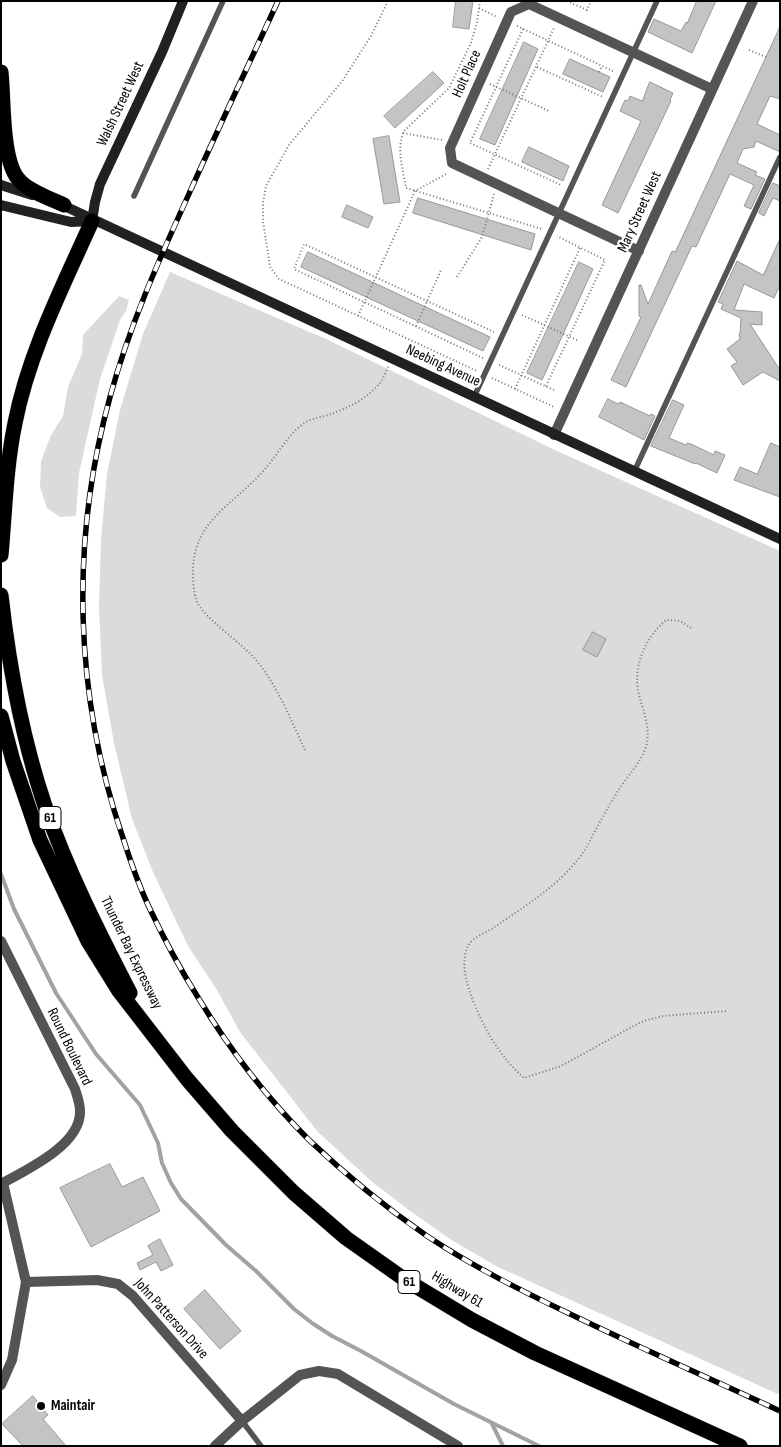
<!DOCTYPE html>
<html>
<head>
<meta charset="utf-8">
<style>
  body { margin:0 }
  #map { position:relative; width:781px; height:1447px; overflow:hidden; background:#fff; font-family:"Sofia Sans Condensed",sans-serif }
  canvas { display:block }
  .frame { position:absolute; inset:0; border:2px solid #000; pointer-events:none }
</style>
</head>
<body>
<div id="map">
<canvas width="781" height="1447"></canvas>
<div class="frame"></div>
</div>
<script>
const c = document.querySelector('canvas').getContext('2d');
c.lineJoin = 'round';
function fill(path, color) { c.fillStyle = color; c.fill(path, 'evenodd'); }
function strokePath(path, color, width, dash) { c.strokeStyle = color; c.lineWidth = width; c.lineCap = dash ? 'butt' : 'round'; c.setLineDash(dash || []); c.stroke(path); }
function drawText(font, color, halo, rows, align = 'center') {
  c.font = font + ' "Sofia Sans Condensed",sans-serif'; c.lineWidth = 4.5; c.setLineDash([]); c.textBaseline = 'middle'; c.strokeStyle = halo; c.fillStyle = color; for (const [text, x, y, turn = 0] of rows) {
    c.save(); c.translate(x, y); c.rotate((+turn || 0) * Math.PI / 180); c.textAlign = isNaN(turn) ? turn : align; if (halo) c.strokeText(text, 0, 0); c.fillText(text, 0, 0); c.restore();
  }
}
fill(new Path2D(`
  M170,272L326,339L557,451L780,551V1395L498,1267L453,1241L410,1211L370,1180L317,1131L240,1032L217,990L188,946L153,872L132,819L114,743L102,675L99,607L101,539L107,474L120,410L143,334Z
  M119,296L129,300L126,311L120,320L100,379L79,473L76,516L60,517L47,508L40,487L41,461L51,435L63,416L68,387L82,354L83,335Z`), '#dbdbdb');
strokePath(new Path2D(`
  M1,874L14,909L56,993L96,1054L140,1105L158,1143L162,1163L171,1183L181,1199L226,1245L256,1271L294,1309L312,1323L332,1336L361,1351L454,1404L539,1446
  M492,1424L503,1446`), '#a2a2a2', 4);
const building = new Path2D(`
  M456,1H473L469,29L453,27Z
  M697,1H716L692,53L648,32L654,19L681,31L686,22L687,23Z
  M780,27V99L770,96L757,124L780,135V152L756,141L754,147L743,149L737,163L757,172L755,175L765,179L751,209L744,206L754,185L730,174L696,247L692,246L626,387L611,380L641,317L639,316V285H641L648,304L672,251L675,252Z
  M524,42L538,49L495,145L480,139Z
  M570,59L610,77L603,92L563,74Z
  M433,72L444,83L395,128L384,116Z
  M650,82L673,93L670,100L671,101L618,213L602,205L641,121L620,111L625,100L628,101L630,96L642,101Z
  M389,136L400,202L384,204L373,139Z
  M529,147L569,166L563,181L522,162Z
  M773,183L780,186V201L773,198L764,216L759,213Z
  M418,198L535,234L531,250L413,213Z
  M347,205L373,217L368,228L342,217Z
  M780,239V285L774,298L744,284L734,310L762,312V325L750,324L780,370V381L763,372L743,385L731,366L737,362L727,349L740,339L739,334H740L741,318L721,309L723,304L718,302L737,261L763,275Z
  M308,252L490,337L483,351L301,267Z
  M579,262L593,269L542,380L527,373Z
  M608,399L618,404L620,402L650,416L651,414L655,416L644,440L599,417Z
  M673,400L684,405L669,438L686,445L687,443L691,444L714,455L715,451L725,455L717,473L696,463L695,464L651,446Z
  M771,443L780,447V497L734,480L740,467L757,474Z
  M593,632L606,639L597,657L583,650Z
  M110,1164L122,1187L143,1177L160,1211L91,1247L60,1188Z
  M160,1239L173,1265L161,1271L156,1262L140,1270L137,1263L153,1255L148,1246Z
  M205,1290L241,1331L220,1349L184,1309Z
  M33,1396L48,1415L43,1419L66,1446H23L3,1425V1423Z`);
fill(building, '#c4c4c4');
strokePath(building, '#989898', 1);
const highway = new Path2D(`
  M1,72C4,98 1,163 20,181C29,191 51,199 64,205
  M1,555C5,511 6,466 15,423C29,352 63,286 92,221
  M1,595C9,666 22,738 45,806C67,870 99,933 130,993
  M1,716L13,761L40,840L88,941L119,991L187,1079L232,1131L294,1193L346,1238L404,1279L472,1320L535,1353L740,1446`);
strokePath(highway, '#dbdbdb', 16);
strokePath(new Path2D(`
  M388,1L371,36L343,80L289,145L266,186L263,203V221L270,267L279,279L477,371
  M480,1L477,22L471,43L449,88L404,131C396,148 403,169 406,188L542,229
  M567,1L587,10L591,1
  M479,8L497,17
  M517,26L615,72
  M523,29L470,143L561,185
  M749,50L766,57
  M537,67L603,97
  M599,72L602,66
  M490,84L549,111
  M403,133L442,140
  M488,169L554,28
  M457,277L482,237L494,194
  M522,315L579,341
  M358,316L415,191L448,173
  M416,326L441,270
  M483,358L294,269L304,244L494,332
  M499,365L556,391
  M492,378L554,407
  M546,386L605,260L557,236
  M515,389L580,248
  M691,628L680,621L666,620C645,638 632,667 639,695C643,711 650,726 647,743C643,760 629,774 620,788C609,805 599,823 590,841C570,879 528,904 493,928C487,932 479,935 473,940C468,944 466,949 465,956C460,980 483,1027 497,1047C505,1059 514,1069 524,1078L561,1066L641,1022L662,1016L727,1011
  M305,750C291,720 277,685 256,660C242,643 205,619 197,602C193,592 193,579 193,568C195,519 236,503 264,470C278,455 288,433 306,422C313,418 323,417 331,414C348,408 368,398 379,384C383,380 385,373 388,367`), '#767676', 2, [1, 2.5]);
strokePath(new Path2D(`
  M134,196L223,1
  M474,397L657,1
  M634,472L780,157
  M242,1421L261,1446`), '#545454', 5.5);
strokePath(new Path2D(`
  M639,251L452,163L450,148L511,12L529,4L712,89
  M554,435L753,1
  M1,941L75,1089C77,1096 80,1103 80,1111C81,1145 26,1170 1,1184
  M26,1282L97,1280L118,1284L133,1296L242,1421
  M1,1385L12,1360L26,1282L3,1183
  M215,1446L242,1421L300,1375L319,1371L338,1374L458,1446`), '#545454', 10);
strokePath(new Path2D(`
  M1,185L32,195
  M58,203L780,539
  M1,205L71,222L91,221
  M92,221L95,202L100,184L162,52L183,1`), '#212121', 10);
strokePath(highway, '#000', 15);
const rail = new Path2D(`
  M278,1C248,66 217,131 188,196C158,262 129,327 110,397C70,542 74,695 123,838C130,860 138,883 148,905C163,937 180,969 199,999C230,1050 267,1098 309,1140C346,1175 385,1207 427,1236C472,1266 520,1290 568,1313C638,1347 709,1378 780,1411`);
strokePath(rail, '#000', 5.5);
strokePath(rail, '#fff', 4, [11]);
for (const [x, y, r, color] of [
  [41,1406,5,"#000"]
]) { const dot = new Path2D(); dot.arc(x, y, r, 0, 2 * Math.PI); c.fillStyle = color; c.fill(dot); strokePath(dot, '#fff', 2); }
for (const [x, y, w] of [
  [50,818,22],
  [409,1282,22]
]) { const box = new Path2D(); box.roundRect(x - w / 2, y - 11.5, w, 23, 4); c.fillStyle = '#fff'; c.fill(box); strokePath(box, '#000', 1); }
drawText('bold 14px', '#000', null, [
  ["61",50,818],
  ["61",409,1282]
]);
drawText('15px', '#000', '#fff', [
  ["Holt Place",467,74,-66],
  ["Walsh Street West",121,104,-65],
  ["Mary Street West",640,212,-66],
  ["Neebing Avenue",443,366,25],
  ["Thunder Bay Expressway",131,953,64],
  ["Round Boulevard",69,1047,64],
  ["Highway 61",457,1290,31],
  ["John Patterson Drive",171,1319,48]
]);
drawText('bold 15px', '#000', '#fff', [
  ["Maintair",51,1406]
], 'left');
</script>
</body>
</html>
